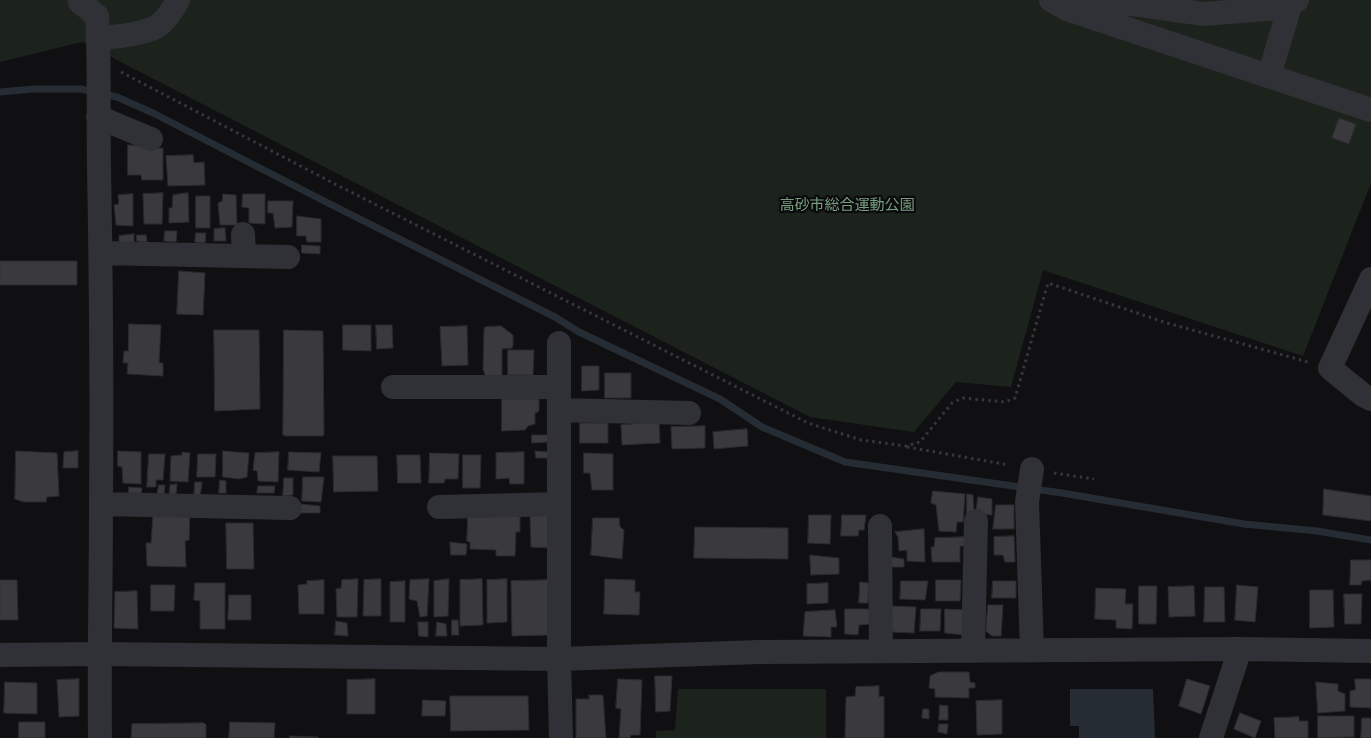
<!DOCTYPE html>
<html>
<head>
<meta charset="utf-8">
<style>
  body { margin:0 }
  canvas { display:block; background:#100f11 }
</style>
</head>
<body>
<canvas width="1371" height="738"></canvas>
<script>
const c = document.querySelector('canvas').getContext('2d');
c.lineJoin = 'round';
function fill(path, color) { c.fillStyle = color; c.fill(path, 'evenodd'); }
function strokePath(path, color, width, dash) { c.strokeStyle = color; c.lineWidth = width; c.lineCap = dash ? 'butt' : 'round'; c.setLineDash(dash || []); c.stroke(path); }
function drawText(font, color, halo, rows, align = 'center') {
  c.font = font + ' "Noto Sans","Noto Sans JP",sans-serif'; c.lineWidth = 4.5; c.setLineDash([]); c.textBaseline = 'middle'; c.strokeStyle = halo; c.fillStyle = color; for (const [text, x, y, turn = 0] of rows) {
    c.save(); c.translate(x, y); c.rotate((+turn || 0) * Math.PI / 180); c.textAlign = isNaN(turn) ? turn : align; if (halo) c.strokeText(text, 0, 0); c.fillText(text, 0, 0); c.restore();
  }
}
fill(new Path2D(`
  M0,0H1371V183L1303,356L1043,270L1011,387L956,382L914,432L810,417L82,42L0,62Z
  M678,689H826V738H656V731L675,730Z`), '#1c231d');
fill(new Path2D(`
  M1070,689H1153L1155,738H1079V726H1070Z`), '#262c34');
strokePath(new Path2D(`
  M0,92L34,89H81L117,97L153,113L328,203L555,317L579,332L720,399L762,427L845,462L1062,493L1244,524L1317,531L1371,540`), '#262c34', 7);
const building = new Path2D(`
  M1339,118L1356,124L1349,144L1332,138Z
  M128,145L149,146V149L163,148V180H142L141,175H128Z
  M193,155L194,163L204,162L205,185L168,186L166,156Z
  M163,193L162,224H144L143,194Z
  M188,193L189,222L169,223V208H172L173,195Z
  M133,194V226L116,225L114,205L119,204L118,195Z
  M223,194L236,195L237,225H220L218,203L222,201Z
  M243,194H265V224L249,223V208L242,207Z
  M196,196H210V228H196Z
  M268,201H293L292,227L275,228L273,213H268Z
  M297,216L321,219V242H307L306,236H297Z
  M225,228L226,241H214V229Z
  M165,231H177L176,242L164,241Z
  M196,233H206L205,243L195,242Z
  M134,234V242L119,243V236Z
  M137,235H146L147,242L137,241Z
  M302,245L320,246V254L302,253Z
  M0,261H77V285H0Z
  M179,271L205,273L203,315L177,314Z
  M129,324L161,325L159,363H163V376L127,374L128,363H123L124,351H128Z
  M343,325H371V351L343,350Z
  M376,325H392L393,348L377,349Z
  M467,326L468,365L442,366L440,327Z
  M501,326L513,335V345L512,348L502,349V376L486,378L483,369L484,329L485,327Z
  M214,330H259L260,409L215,411Z
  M284,330L323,331L324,434L323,436H285L283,435Z
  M508,350H534L533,375H508Z
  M582,366H599V390L582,391Z
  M605,373H631V398H605Z
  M502,399H539V410L538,412L535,413V424L528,426L525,430L502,431Z
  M659,422L660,443L622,445L621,425Z
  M580,423H608V443H580Z
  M705,426V448L672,449L671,427Z
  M747,429L748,446L714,449L713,432Z
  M532,435H548V442L532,443Z
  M16,451L57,453L59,496L47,497L46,502H24L15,499Z
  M78,451V468H63L64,452Z
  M118,451L141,452V484L123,483L122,467L118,466Z
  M223,451L249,453L247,477L239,479L223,477Z
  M535,451L549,452L548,458H536Z
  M182,452L190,453L188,482L170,481L171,456L182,455Z
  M279,452L278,482L258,481L257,471L253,470L255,453Z
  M289,452L321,453L319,472L288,470Z
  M524,452V484H510L509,478L496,479V453Z
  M430,453L459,454L458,479H445L444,483H429Z
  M584,453L613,454V490H592L590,473H584Z
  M149,454H165L163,480H156V487H147Z
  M198,454H216L215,477H197Z
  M397,455H420L421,483H398Z
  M463,455H481L480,488H463Z
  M333,456H377L378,491L334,492Z
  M303,477H324L321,502L302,501Z
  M284,478H293V495L283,496Z
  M220,480L226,481V493H219Z
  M195,482H202L200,497L194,496Z
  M177,484L176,495H169L170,485Z
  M159,485H165L164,496L157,495Z
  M258,486H275L274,493H257Z
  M129,487L142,488L141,495H129Z
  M1324,489L1371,496V521L1323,515Z
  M933,491L965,494L963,522H957L956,532L939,531L936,505L931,503Z
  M967,494L973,495L974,515L967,514Z
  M978,497L992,499V515L976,514Z
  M300,504L320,506V513H299Z
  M996,505H1014V529H993Z
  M190,514L189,540L185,541L186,567L147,566L146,543H151L153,515Z
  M468,515L520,516V532H516L515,556H496V550L470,549V542L467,541Z
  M549,515L550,548L531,547L530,516Z
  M809,515H831L830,544L808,543Z
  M842,515H866L864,530H859L858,536H841Z
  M593,518H619L620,527L624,530L622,559L591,555Z
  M226,523H253L254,569H227Z
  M695,527L788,528V559L694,558Z
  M924,529L925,562L907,561V550L899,551L898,537L895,532Z
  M1014,536L1015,562H1005L1003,555H994V537Z
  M967,537V546H960V562H932L931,547H934L935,538Z
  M450,542L467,544L466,555H451Z
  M810,555L839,558V574L811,575Z
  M889,557L904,559V567H889Z
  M1351,560H1371V580L1362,581L1361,585H1350Z
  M358,579L357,617H337L336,589L341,588L342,580Z
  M381,579V616H363L364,580Z
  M429,579L427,616L420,617L417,601L409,599L410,580Z
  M449,579L448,616L434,617V581Z
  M482,579L483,625L460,626V580Z
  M507,579V622L487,623V580Z
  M605,579L635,580V592H640L639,615L604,614Z
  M0,580H17L18,620H0Z
  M324,580V614H299L298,585L307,584V581Z
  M548,580L549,635L512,636L511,581Z
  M936,580H961L960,601H936Z
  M405,581V622H390V582Z
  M901,581H928L925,600L900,599Z
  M993,581H1016V598H992Z
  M860,582L869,583L868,603H859Z
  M195,583H225V629H200V601L194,600Z
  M828,583V603L807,604V584Z
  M151,585H175L174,611H151Z
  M1237,585L1258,587L1255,622L1235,620Z
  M1139,586H1157L1156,624H1139Z
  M1194,586L1195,616L1169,617L1168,587Z
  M1205,587H1224L1225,622H1204Z
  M1096,588L1126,589L1125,604H1133L1132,629L1116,628V620L1095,619Z
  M1310,590H1333L1334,627L1310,628Z
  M137,591L138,629L114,628L115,592Z
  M1344,594H1362L1361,624H1345Z
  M229,595H251V620H228Z
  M988,605H1003L1001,636H992L986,631Z
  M892,606L916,607L914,633L892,632Z
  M845,609H871L870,624L859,625L858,635L845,634Z
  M921,609H941L940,631H920Z
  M945,609L966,610L965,635L945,633Z
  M835,610L837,627H831V637L803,636L805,612Z
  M452,620H458L459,635H452Z
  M336,621L347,623L348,636L335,635Z
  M418,622H428V637L419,636Z
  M437,622L446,624L447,636H436Z
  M939,672H969L970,682L975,683V688H969V698L935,697V689L929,688L930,676Z
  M655,676H672L670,711L656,712Z
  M79,679V716L59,717L57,680Z
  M375,679V714H347V680Z
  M618,679L642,680L640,735H631L630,738H619L621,709L616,708Z
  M1187,679L1210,686L1201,714L1179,706Z
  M1355,679H1371V708L1350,707V691L1355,690Z
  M5,682L37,683V714L4,713Z
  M1316,682L1338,684V691L1345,694V711L1318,713Z
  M879,686V697L884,696V738H845L846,697L855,696L856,687Z
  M589,695H603L606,738H576V699H589Z
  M450,696H528L529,730L451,731Z
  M423,700L446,701L445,716H422Z
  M1002,700V734L977,735L976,701Z
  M940,705L948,706V720H939Z
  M923,709H929V719L922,718Z
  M1240,713L1261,721L1255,738L1234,729Z
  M1318,716H1354V737L1318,738Z
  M1299,717V721H1308V738H1275L1274,718Z
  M1362,718H1371V738H1361Z
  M19,722H45V738H19Z
  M230,722L275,723L274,738H229Z
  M204,723L206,725V738H131L132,724Z
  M939,724H948L947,734L938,732Z
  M290,736L318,737L319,738H290Z`);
fill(building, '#3a393e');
strokePath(building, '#2a292d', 1);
strokePath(new Path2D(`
  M121,72L333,183L808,423L861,440L906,446L920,442L952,403L963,398L1005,402L1015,398L1048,283L1167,323L1308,362
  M907,447L1009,465
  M1054,473L1094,479`), '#36373d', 3, [2.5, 4]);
strokePath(new Path2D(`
  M1051,0L1067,9L1133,4L1204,14L1277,8L1297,0
  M80,2L97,16C100,67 98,117 99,167C101,279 102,392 101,504C101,582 99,660 100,738
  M1067,9L1371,110
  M98,38C113,37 142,34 156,27C165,22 173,9 178,0
  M1269,76L1291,2
  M98,117L151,139
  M243,234L244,256
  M101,253L288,257
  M1371,279L1330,368L1363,395L1371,399
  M559,343V659L561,738
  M393,387H559
  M559,410L689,413
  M101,504L290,508
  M439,507L559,504
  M880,526L881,651
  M973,650L976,521
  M1032,650L1027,502L1032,469
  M0,655L99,654L559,659L759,652L1240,649L1371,651
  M1211,738L1240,649`), '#303136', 24);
drawText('15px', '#779e7e', '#0b0a0c', [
  ["高砂市総合運動公園",847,206]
]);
</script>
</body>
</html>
